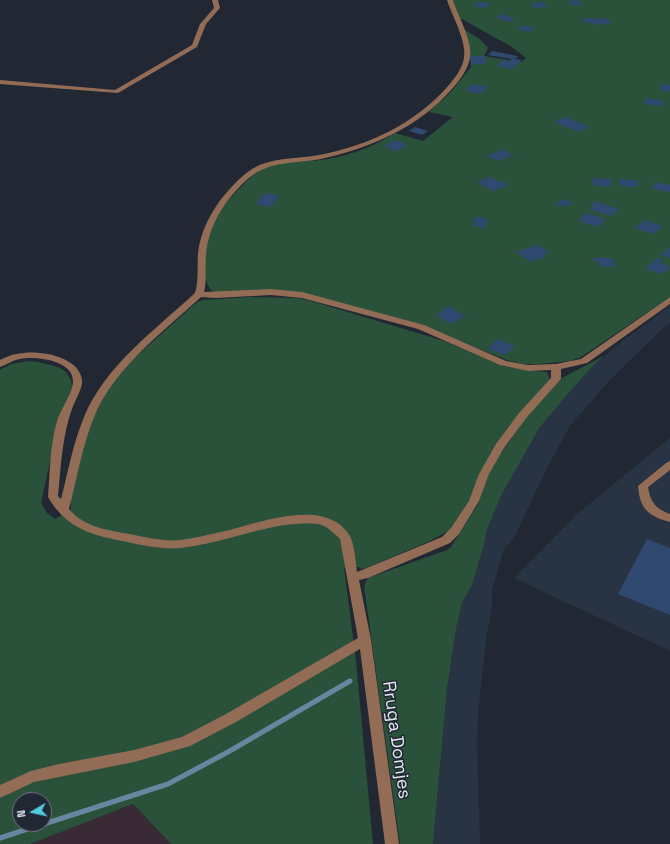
<!DOCTYPE html>
<html>
<head>
<meta charset="utf-8">
<style>
  body { margin:0 }
  #map { position:relative; width:670px; height:844px; overflow:hidden; background:#212834; font-family:"Space Grotesk",sans-serif }
  canvas { display:block }
  .north { position:absolute; left:12px; top:792px; width:40px; height:40px; box-sizing:border-box; background:#212834; border:1px solid #6e747f; border-radius:50%; rotate:261deg; font-size:11px; font-weight:700; line-height:16px; text-align:center; color:#e2e7ef }
  .north::after { content:''; display:block; margin:auto; width:14px; height:18px; background:#54cadd; clip-path:polygon(50% 0,100% 100%,50% 72%,0 100%) }
</style>
</head>
<body>
<div id="map">
<canvas width="670" height="844"></canvas>
<div class="north">N</div>
</div>
<script>
const c = document.querySelector('canvas').getContext('2d');
c.lineJoin = 'round';
function fill(path, color) { c.fillStyle = color; c.fill(path, 'evenodd'); }
function strokePath(path, color, width, dash) { c.strokeStyle = color; c.lineWidth = width; c.lineCap = dash ? 'butt' : 'round'; c.setLineDash(dash || []); c.stroke(path); }
function drawText(font, color, halo, rows, align = 'center') {
  c.font = font + ' "Space Grotesk",sans-serif'; c.lineWidth = 3; c.setLineDash([]); c.textBaseline = 'middle'; c.strokeStyle = halo; c.fillStyle = color; for (const [text, x, y, turn = 0] of rows) {
    c.save(); c.translate(x, y); c.rotate((+turn || 0) * Math.PI / 180); c.textAlign = isNaN(turn) ? turn : align; if (halo) c.strokeText(text, 0, 0); c.fillText(text, 0, 0); c.restore();
  }
}
fill(new Path2D(`
  M670,306V323L661,330L607,383L570,426L547,468L514,538L504,549L492,590V607L486,639L478,715L477,745L480,844H433L447,689L456,629L462,603L472,585L484,545L487,529L502,494L540,427L566,396L595,364L624,340Z
  M670,438V651L514,578L577,514Z`), '#283344');
fill(new Path2D(`
  M133,804L171,844H30Z`), '#392a36');
fill(new Path2D(`
  M453,0H670V297L581,357L570,361L539,364H524L507,360L457,340L300,293L214,292C203,286 205,264 206,253C211,218 219,209 243,185C251,177 259,169 270,166C286,161 304,162 321,160C347,157 373,147 395,133L423,141L453,117L429,112L450,93L471,67L469,52L462,28L481,40L488,48L484,56L521,62L526,58L512,47L460,18Z
  M250,297L298,298L318,303L444,341L504,366L525,370L547,372L550,380L499,440L481,473L472,499L450,530L430,541L366,568L361,569L359,567L344,568L356,661L373,844H171L133,804L30,844H0V370L11,364L29,361L38,362L58,367L66,372L71,380L72,387L60,416L41,503L47,513L55,519L71,510V493L90,417L122,369L196,303L202,300ZM20,800H44V824H20Z
  M604,356L595,364L566,396L540,427L502,494L487,529L484,545L472,585L462,603L456,629L447,689L433,844H400L364,586L368,578L447,550L451,547L478,504L490,470L528,414L562,378Z`), '#2a5139');
strokePath(new Path2D(`
  M44,824L168,784L228,752L350,681
  M0,838L43,824`), '#6886a1', 5);
fill(new Path2D(`
  M578,0L583,5H572L568,1Z
  M479,2L491,4L485,8L473,6Z
  M544,2L547,7H541L542,8H534L531,3Z
  M502,14L515,19L508,22L495,17Z
  M593,18L594,19L606,18L612,23L595,25L593,23H586L582,19Z
  M525,25L535,29L528,32L517,29Z
  M492,51L518,56L515,59L522,60L512,69L497,66L503,60L510,61L512,59L488,55Z
  M471,56H486V64H471Z
  M473,84L488,87L481,94L465,91Z
  M661,84L670,85V91L660,90Z
  M646,98L663,100V106L645,104Z
  M565,117L589,127L579,132L554,122Z
  M415,127L428,131L422,135L409,131Z
  M395,140L408,145L396,151L384,146Z
  M503,149L513,155L498,161L487,156Z
  M490,177L500,182L501,181L509,185L493,191L477,182Z
  M592,178L611,179V187L593,185Z
  M619,179L637,180L638,187L620,186Z
  M655,182L670,185V192L652,189Z
  M265,193L280,195L271,207L256,204Z
  M561,199L572,202L569,206L564,204L562,207L556,205Z
  M595,201L619,209L610,216L589,209L594,205L592,204Z
  M585,213L606,219L599,227L578,221Z
  M475,217L487,218L486,228L473,226Z
  M645,220L663,226L653,234L635,228Z
  M537,245L549,252L544,254L547,256L531,262L516,252Z
  M670,247V258L661,255Z
  M593,258H613L615,267H600L599,261H593Z
  M658,258L664,260L660,263L670,267L662,274L645,268Z
  M449,306L465,316L451,324L436,315Z
  M497,339L515,346L506,355L487,349Z
  M647,539L670,548V615L618,594Z`), '#304970');
fill(new Path2D(`
  M212,0H218L220,8L206,24L197,47L118,93L0,84V80L115,90L192,45L200,24L214,8Z
  M447,0H453C458,16 473,41 470,58C468,69 460,80 452,89C418,128 370,148 321,159C296,164 270,160 249,178C226,198 208,225 206,256C205,268 207,280 204,292L271,289L302,292L424,325L506,361L528,365L556,364L581,359L670,297V304L587,363L561,369V379L527,417L504,448L489,474L479,501L459,534L450,543L368,578L359,580L371,640L399,844H385L360,649L236,722L190,746L134,762L34,782L0,798V785L31,771L59,764L134,750L182,737L226,714L358,638L340,539C334,533 326,525 318,524C307,522 295,524 284,525C249,531 216,544 181,548C160,550 138,544 117,540C87,534 64,525 48,497C50,472 50,445 57,421C60,411 73,391 73,382C74,360 35,356 20,359C12,360 7,365 0,367V360C14,352 32,351 48,354C62,357 80,364 82,380C83,387 76,399 73,406C62,435 61,466 58,496L61,499C68,472 73,443 84,417C105,366 155,330 195,293C199,280 197,267 198,254C201,223 221,195 244,175C265,156 293,160 319,155C367,146 415,124 448,86C455,78 462,69 464,58C467,41 452,16 447,0ZM271,295L302,298L418,329L500,365L528,371L551,370V378L519,413L496,444L479,474L469,501L451,528L442,537L357,572C356,562 354,544 350,536C326,496 259,523 225,531C211,534 195,538 180,540C162,542 142,536 123,533C103,529 83,526 69,509C77,478 82,447 94,417C114,368 163,332 201,297L216,298Z
  M670,461V470L648,487C650,502 656,509 670,514V522C648,516 640,509 638,486L666,463Z`), '#936c56');
drawText('18px', '#e2e7ef', '#212834', [
  ["Rruga Domjes",396,740,82]
]);
</script>
</body>
</html>
